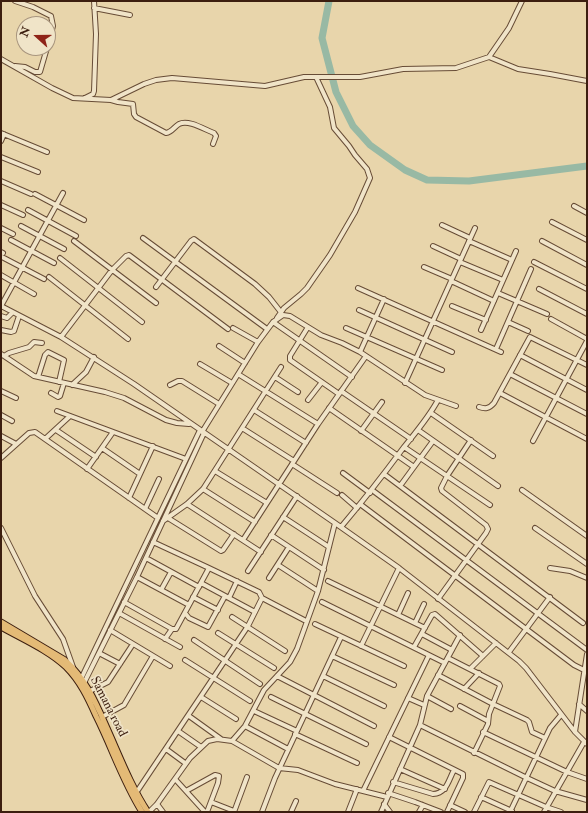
<!DOCTYPE html>
<html>
<head>
<meta charset="utf-8">
<style>
  body { margin:0 }
  #map { position:relative; width:588px; height:813px; overflow:hidden; background:#e8d5ab; font-family:"IM FELL Double Pica",serif }
  canvas { display:block }
  .frame { position:absolute; inset:0; border:2px solid #3c1e0f; pointer-events:none }
  .north { position:absolute; left:16px; top:16px; width:40px; height:40px; box-sizing:border-box; background:#f0e4c8; border:1px solid #a8957e; border-radius:50%; rotate:291deg; font-size:11px; font-weight:700; line-height:16px; text-align:center; color:#3c1e0f }
  .north::after { content:''; display:block; margin:auto; width:14px; height:18px; background:#8f2418; clip-path:polygon(50% 0,100% 100%,50% 72%,0 100%) }
</style>
</head>
<body>
<div id="map">
<canvas width="588" height="813"></canvas>
<div class="frame"></div>
<div class="north">N</div>
</div>
<script>
const c = document.querySelector('canvas').getContext('2d');
c.lineJoin = 'round';
function strokePath(path, color, width, dash) { c.strokeStyle = color; c.lineWidth = width; c.lineCap = dash ? 'butt' : 'round'; c.setLineDash(dash || []); c.stroke(path); }
function drawText(font, color, halo, rows, align = 'center') {
  c.font = font + ' "IM FELL Double Pica",serif'; c.lineWidth = 3.5; c.setLineDash([]); c.textBaseline = 'middle'; c.strokeStyle = halo; c.fillStyle = color; for (const [text, x, y, turn = 0] of rows) {
    c.save(); c.translate(x, y); c.rotate((+turn || 0) * Math.PI / 180); c.textAlign = isNaN(turn) ? turn : align; if (halo) c.strokeText(text, 0, 0); c.fillText(text, 0, 0); c.restore();
  }
}
strokePath(new Path2D(`
  M329,1L322,38L336,92L353,126L370,145L405,170L427,180L469,181L587,166`), '#98b9a4', 7);
const minor = new Path2D(`
  M15,1L33,7L51,16L53,26L48,45
  M94,8L130,15
  M489,57L509,28L522,1
  M1,59L52,88L73,98L111,100L144,84L156,80L172,78L265,86L304,77H360L403,69L456,68L489,57L518,69L550,74L587,81
  M15,66L25,67L35,72H40L47,48
  M85,98L93,94L94,91L96,34L94,1
  M111,100L118,102L133,104L134,114L136,117L166,133C172,132 174,127 179,124C189,119 205,130 214,133L216,136L213,144
  M1,133L47,152
  M1,141L4,134
  M1,157L38,172
  M1,181L31,194
  M35,194L84,220
  M1,205L23,215
  M574,206L587,213
  M28,210L76,236
  M552,222L587,240
  M442,225L470,238
  M21,226L64,249
  M1,228L13,234
  M143,238L267,329
  M11,240L54,263
  M74,241L156,303
  M469,241L512,260
  M542,241L587,265
  M433,246L461,259
  M1,252L3,253
  M2,257L44,279
  M60,258L142,322
  M460,262L503,280
  M534,262L587,289
  M424,267L452,279
  M1,275L34,294
  M49,277L128,339
  M451,281L494,301
  M156,287L191,241L194,239L255,284L269,297L280,311
  M358,288L501,352
  M539,289L587,314
  M498,293L547,314
  M1,306L61,337L134,384L335,523L399,568L519,661L526,668L575,732L587,744
  M1,306L63,193
  M452,306L486,320
  M359,310L452,352
  M1,316L7,318L12,313
  M277,318L284,308L301,294L307,288L330,255L355,212L370,178L367,169L355,155L349,146L334,128L330,107L316,77
  M551,319L587,339
  M273,322L352,377
  M508,322L528,331
  M308,327L290,356V360L339,394
  M233,328L258,342
  M346,328L442,370
  M1,330L11,332L14,331L19,316
  M481,330L516,251
  M61,337L112,270L126,256L129,255L228,329
  M219,346L245,363
  M496,349L531,269
  M360,352L384,299
  M1,354L34,376L105,392L124,398L166,420L177,423L189,424
  M520,355L587,390
  M4,356L9,353L29,347L34,342L42,343
  M200,364L232,383
  M238,374L318,424
  M510,374L587,414
  M38,377L45,355L48,352L64,360L59,382
  M275,377L298,392
  M405,383L475,228
  M72,385L86,372L94,357
  M170,385L178,381H182L219,404
  M1,391L16,398
  M341,391L411,439
  M51,393L58,397L60,396L64,383
  M500,393L587,439
  M308,400L322,382
  M479,407C485,409 489,409 494,403L530,337L587,365
  M329,408L414,467
  M254,410L306,443
  M57,411L186,459
  M431,413L493,456
  M1,415L12,421
  M242,428L294,461
  M56,430L96,457
  M418,430L498,486
  M361,431L382,402
  M202,432L258,342L273,322L283,315L290,316L321,335L342,343L360,352L425,395L456,406
  M1,436L16,444
  M45,439L70,416
  M533,441L587,341
  M404,447L490,505
  M102,448L140,474
  M1,458L29,433L35,432L158,518
  M292,464L337,493
  M87,469L113,432
  M215,471L267,503
  M343,473L370,493
  M384,474L583,623
  M400,486L433,441
  M203,489L255,522
  M372,490L587,650
  M522,490L587,536
  M342,495L357,508
  M129,498L153,446
  M187,504L261,552
  M360,504L574,665L584,670
  M145,509L159,479
  M283,517L329,547
  M168,518L221,551L223,550L234,534
  M163,521L187,504L203,489L281,367
  M341,527C363,501 384,474 404,447C416,432 429,417 438,400
  M1,528L35,596L63,639L73,667
  M535,528L587,564
  M271,535L324,570
  M243,540L318,424L366,356
  M146,558L199,587
  M278,565L318,591
  M550,568L570,571L587,578
  M248,571L297,496
  M137,577L189,605
  M269,578L289,547
  M328,581L425,628
  M201,583L255,612
  M161,590L171,572
  M193,597L218,610
  M229,598L237,581
  M262,598L306,621
  M438,599L486,533L488,529L486,525L442,491L441,488L447,476L471,440
  M124,602L172,629H176L209,568
  M322,602L445,663
  M119,613L180,647
  M185,613L189,618L208,627L225,596
  M398,615L408,593
  M232,617L285,651
  M415,623L424,604
  M315,624L404,666
  M110,630L170,666
  M218,633L274,668
  M422,634L452,650
  M165,639L172,629
  M194,640L260,684
  M361,646L399,568
  M414,647L432,615L435,614L483,656
  M509,652L550,597
  M99,653L120,664
  M332,656L394,685
  M448,658L499,684L500,686L489,714L488,724L474,753
  M185,660L250,701
  M470,669L496,643
  M438,675L493,704L527,720L529,722L532,732L545,738
  M277,676L374,726
  M323,676L384,706
  M80,681L200,430
  M83,685L137,577L204,433
  M464,689L479,673
  M88,692L108,682L133,644
  M427,696L451,709
  M201,697L236,719
  M271,697L366,744
  M408,698L424,705
  M579,704L587,711
  M460,706L488,721
  M254,711L297,731
  M189,716L221,739
  M102,717L124,705L153,656
  M420,725L527,778L555,791L587,800
  M245,726L288,749
  M178,731L201,747
  M483,732L567,772L587,779
  M575,732L587,654
  M295,734L357,763
  M389,737L463,774V778L447,812
  M232,741L245,726L264,690L290,662L297,649L318,591L335,523
  M166,749L185,763
  M400,769L445,789
  M175,779L205,812
  M393,782L433,794C447,793 448,781 454,770
  M186,791L215,775L219,776L218,783L207,812
  M363,791L429,655
  M136,793L248,626L262,598L259,592L209,568L153,542
  M388,793L415,802L441,812
  M481,797L512,811
  M211,802L234,811
  M157,804L163,812
  M384,804L390,812
  M450,805L465,812
  M149,812L157,804L190,758L208,741L217,739L232,741L279,768L298,770L335,784L387,797
  M234,812L247,777
  M262,812L275,778L341,637
  M291,812L296,801
  M348,812L357,789
  M381,812L420,725L427,696L460,635
  M419,812L423,805
  M474,812L489,782L546,807L561,812
  M510,812L550,728L561,715
  M544,812L584,742`);
const major = new Path2D(`
  M1,622L65,660C86,679 96,703 107,728C120,757 131,786 148,812
  M1,627C22,639 48,650 66,667C80,681 88,698 96,716C112,748 123,782 142,812`);
strokePath(minor, '#674c36', 6);
strokePath(major, '#3c1e0f', 7);
strokePath(minor, '#f0e4c8', 4);
strokePath(major, '#e4ba76', 5);
drawText('13px', '#3c1e0f', '#f0e4c8', [
  ["Samana road",108,707,63]
]);
</script>
</body>
</html>
